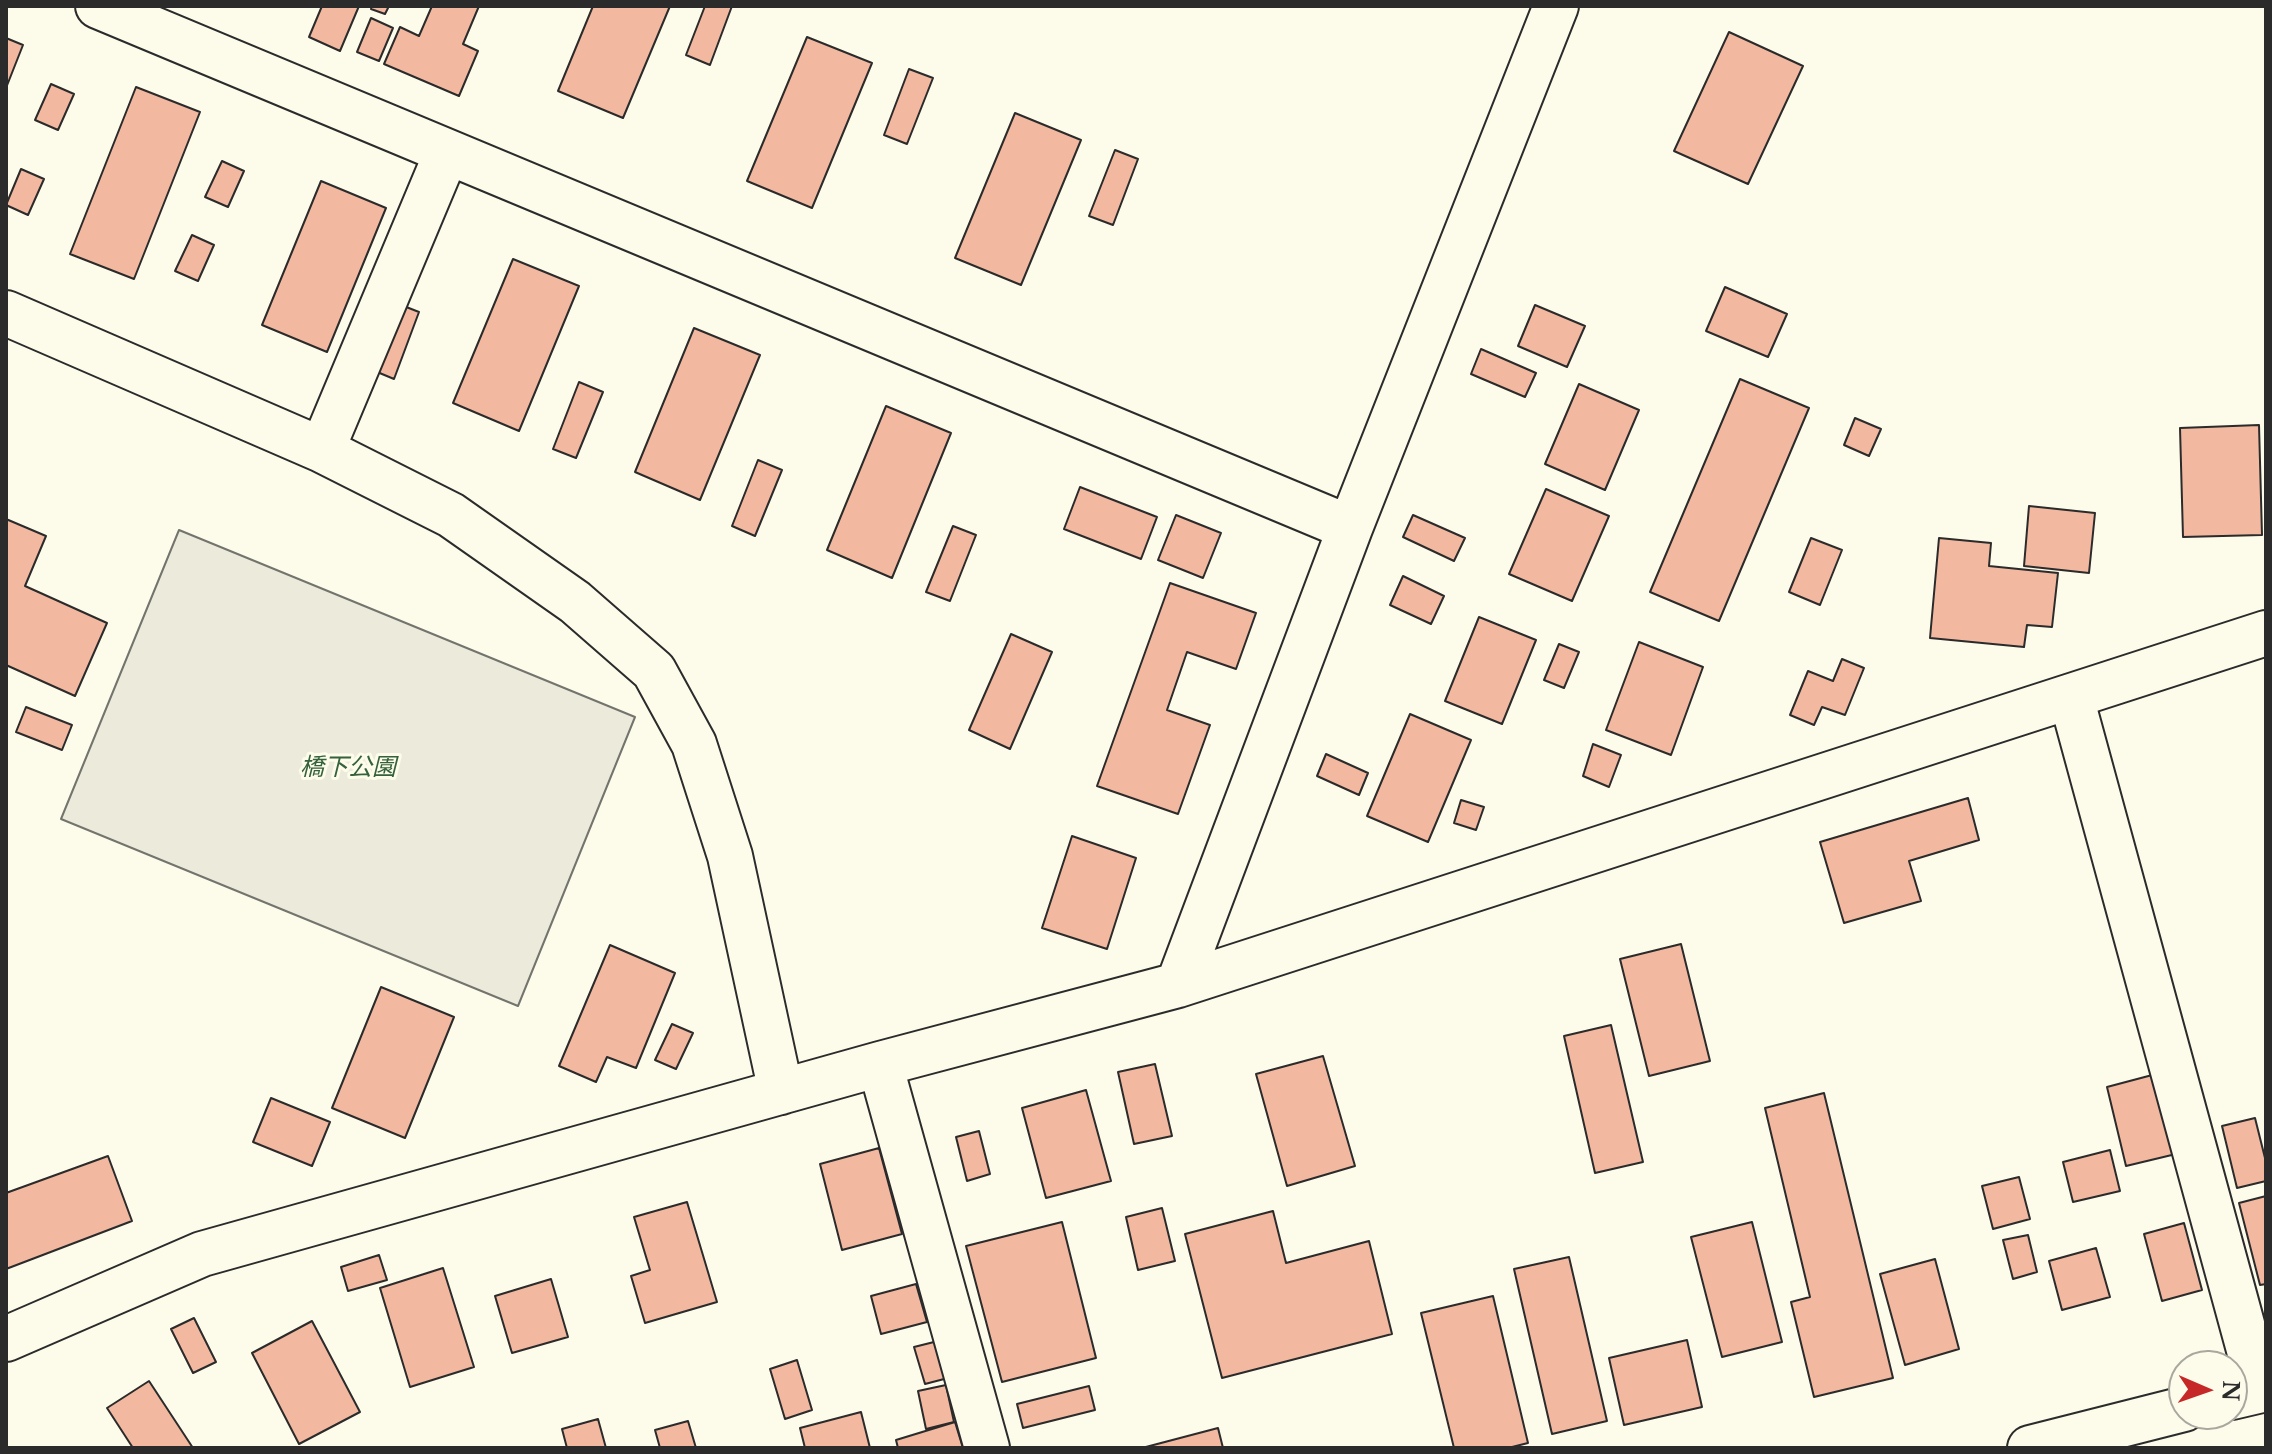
<!DOCTYPE html>
<html>
<head>
<meta charset="utf-8">
<style>
  body { margin:0 }
  #map { position:relative; width:2272px; height:1454px; overflow:hidden; background:#fdfbea; font-family:"Libre Baskerville",serif }
  canvas { display:block }
  .frame { position:absolute; inset:0; border:8px solid #2b2b2b; pointer-events:none }
  .north { position:absolute; left:2168px; top:1350px; width:80px; height:80px; box-sizing:border-box; background:#fdfbea; border:2px solid #a9a89e; border-radius:50%; rotate:92deg; font-size:22px; font-weight:700; line-height:32px; text-align:center; color:#2b2b2b }
  .north::after { content:''; display:block; margin:auto; width:28px; height:36px; background:#c62828; clip-path:polygon(50% 0,100% 100%,50% 72%,0 100%) }
</style>
</head>
<body>
<div id="map">
<canvas width="2272" height="1454"></canvas>
<div class="frame"></div>
<div class="north">N</div>
</div>
<script>
const c = document.querySelector('canvas').getContext('2d');
c.lineJoin = 'round';
function fill(path, color) { c.fillStyle = color; c.fill(path, 'evenodd'); }
function strokePath(path, color, width, dash) { c.strokeStyle = color; c.lineWidth = width; c.lineCap = dash ? 'butt' : 'round'; c.setLineDash(dash || []); c.stroke(path); }
function drawText(font, color, halo, rows, align = 'center') {
  c.font = font + ' "Libre Baskerville","Noto Sans JP",serif'; c.lineWidth = 6; c.setLineDash([]); c.textBaseline = 'middle'; c.strokeStyle = halo; c.fillStyle = color; for (const [text, x, y, turn = 0] of rows) {
    c.save(); c.translate(x, y); c.rotate((+turn || 0) * Math.PI / 180); c.textAlign = isNaN(turn) ? turn : align; if (halo) c.strokeText(text, 0, 0); c.fillText(text, 0, 0); c.restore();
  }
}
const green = new Path2D(`
  M179,530L635,717L518,1006L61,819Z`);
fill(green, '#ecebdb');
strokePath(green, '#74746e', 2);
const building = new Path2D(`
  M322,6H359L340,51L309,37Z
  M372,6H389L385,14L371,9Z
  M432,6H479L463,44L478,51L459,96L384,64L400,27L419,36Z
  M593,6H670L623,118L558,91Z
  M705,6H732L710,65L686,55Z
  M371,18L393,28L379,61L357,52Z
  M1729,32L1803,66L1748,184L1674,151Z
  M807,37L872,63L812,208L747,181Z
  M6,38L23,45L6,88Z
  M909,69L933,78L907,144L884,135Z
  M51,84L74,94L58,130L35,120Z
  M136,87L200,112L134,279L70,254Z
  M1015,113L1081,140L1021,285L955,258Z
  M1115,150L1138,159L1113,225L1089,216Z
  M222,161L244,171L228,207L205,197Z
  M21,169L44,179L28,215L6,205Z
  M321,181L386,208L327,352L262,325Z
  M192,235L214,245L198,281L175,271Z
  M513,259L579,286L519,431L453,403Z
  M1725,287L1787,314L1768,357L1706,331Z
  M396,303L419,312L394,379L370,369Z
  M1535,305L1585,326L1567,367L1518,346Z
  M694,328L760,355L700,500L635,472Z
  M1481,349L1536,373L1525,397L1471,374Z
  M1740,379L1809,408L1719,621L1650,592Z
  M579,382L603,392L576,458L553,449Z
  M1579,384L1639,410L1605,490L1545,464Z
  M886,406L951,433L892,578L827,550Z
  M1855,418L1881,429L1869,456L1844,445Z
  M2259,425L2262,535L2183,537L2180,428Z
  M758,460L782,470L755,536L732,526Z
  M1080,487L1157,517L1141,559L1064,529Z
  M1546,489L1609,516L1572,601L1509,574Z
  M2029,506L2095,513L2089,573L2024,566Z
  M1176,515L1221,533L1203,578L1158,560Z
  M1413,515L1465,538L1454,561L1403,537Z
  M6,519L46,536L25,586L107,623L75,696L6,665Z
  M953,526L976,535L950,601L926,592Z
  M1811,538L1842,550L1820,605L1789,592Z
  M1939,538L1991,543L1989,566L2058,573L2052,627L2027,625L2024,647L1930,638Z
  M1403,576L1444,596L1431,624L1390,605Z
  M1170,583L1256,613L1236,669L1187,652L1167,710L1210,725L1178,814L1097,786Z
  M1479,617L1536,640L1502,724L1445,701Z
  M1011,634L1052,652L1010,749L969,730Z
  M1639,642L1703,667L1671,755L1606,730Z
  M1559,644L1579,652L1564,688L1544,680Z
  M1842,659L1864,668L1845,715L1822,707L1814,725L1790,715L1808,671L1833,681Z
  M26,707L72,725L62,750L16,732Z
  M1410,714L1471,740L1428,842L1367,816Z
  M1593,744L1621,755L1609,787L1583,776Z
  M1326,754L1368,773L1359,795L1317,776Z
  M1968,798L1979,840L1909,861L1921,901L1844,923L1820,842Z
  M1461,800L1484,807L1476,830L1454,823Z
  M1072,836L1136,858L1107,949L1042,928Z
  M1681,944L1710,1061L1649,1076L1620,959Z
  M610,945L675,973L636,1068L607,1057L596,1082L559,1066Z
  M381,987L454,1017L405,1138L332,1108Z
  M672,1024L693,1033L676,1069L655,1060Z
  M1611,1025L1643,1162L1595,1173L1564,1036Z
  M1323,1056L1355,1166L1287,1186L1256,1074Z
  M1155,1064L1172,1136L1134,1144L1118,1072Z
  M2156,1074L2176,1154L2126,1166L2107,1087Z
  M1086,1090L1111,1181L1046,1198L1022,1108Z
  M1824,1093L1893,1378L1814,1397L1791,1302L1810,1297L1765,1108Z
  M271,1098L330,1122L312,1166L253,1142Z
  M2255,1118L2266,1162V1181L2237,1188L2222,1126Z
  M979,1131L990,1174L967,1181L956,1137Z
  M879,1148L902,1234L842,1250L820,1164Z
  M2110,1150L2120,1191L2073,1202L2063,1162Z
  M108,1156L132,1221L6,1269V1193Z
  M2019,1177L2030,1219L1993,1229L1982,1186Z
  M2266,1196V1284L2260,1285L2239,1203Z
  M687,1202L717,1302L645,1323L631,1276L650,1270L634,1217Z
  M1162,1208L1175,1261L1138,1270L1126,1217Z
  M1273,1211L1286,1263L1369,1241L1392,1334L1222,1378L1185,1234Z
  M1062,1222L1096,1358L1002,1382L966,1246Z
  M1752,1222L1782,1342L1722,1357L1691,1237Z
  M2184,1223L2202,1290L2162,1301L2144,1234Z
  M2028,1235L2037,1272L2013,1279L2003,1240Z
  M2096,1248L2110,1297L2062,1310L2049,1261Z
  M379,1255L387,1280L348,1291L341,1267Z
  M1569,1257L1607,1421L1552,1434L1514,1269Z
  M1935,1259L1959,1349L1905,1365L1880,1274Z
  M443,1268L474,1367L410,1387L380,1288Z
  M551,1279L568,1337L512,1353L495,1296Z
  M916,1284L927,1322L881,1334L871,1296Z
  M1493,1296L1528,1443L1508,1448H1454L1421,1313Z
  M194,1318L216,1362L193,1373L171,1329Z
  M312,1321L360,1412L299,1444L252,1353Z
  M1687,1340L1702,1407L1624,1425L1609,1358Z
  M938,1341L948,1378L925,1384L914,1347Z
  M797,1360L812,1410L785,1419L770,1369Z
  M149,1381L193,1448H133L107,1408Z
  M946,1385L954,1422L926,1429L918,1391Z
  M1089,1386L1095,1410L1023,1428L1017,1404Z
  M861,1412L870,1448H805L800,1428Z
  M598,1419L606,1448H567L562,1429Z
  M688,1421L696,1448H660L655,1430Z
  M955,1422L963,1448H898L896,1440Z
  M1218,1428L1223,1448H1142Z`);
fill(building, '#f2b8a0');
strokePath(building, '#2b2b2b', 2);
const street = new Path2D(`
  M98,6L1350,528
  M6,313L322,450L447,152
  M322,450L451,515L575,602L654,671L694,744L730,856L781,1092
  M2071,697L2260,1390
  M1178,985L1350,528L1556,6
  M880,1064L987,1448
  M6,1339L202,1254L880,1064L1178,985L2266,633`);
const highway = new Path2D(`
  M2232,1397L2266,1389
  M2030,1448L2184,1409`);
strokePath(street, '#2b2b2b', 48);
strokePath(highway, '#2b2b2b', 48);
strokePath(street, '#fdfbea', 44);
strokePath(highway, '#fdfbea', 44);
drawText('italic 24px', '#34623c', '#fdfbea', [
  ["橋下公園",348,768]
]);
</script>
</body>
</html>
